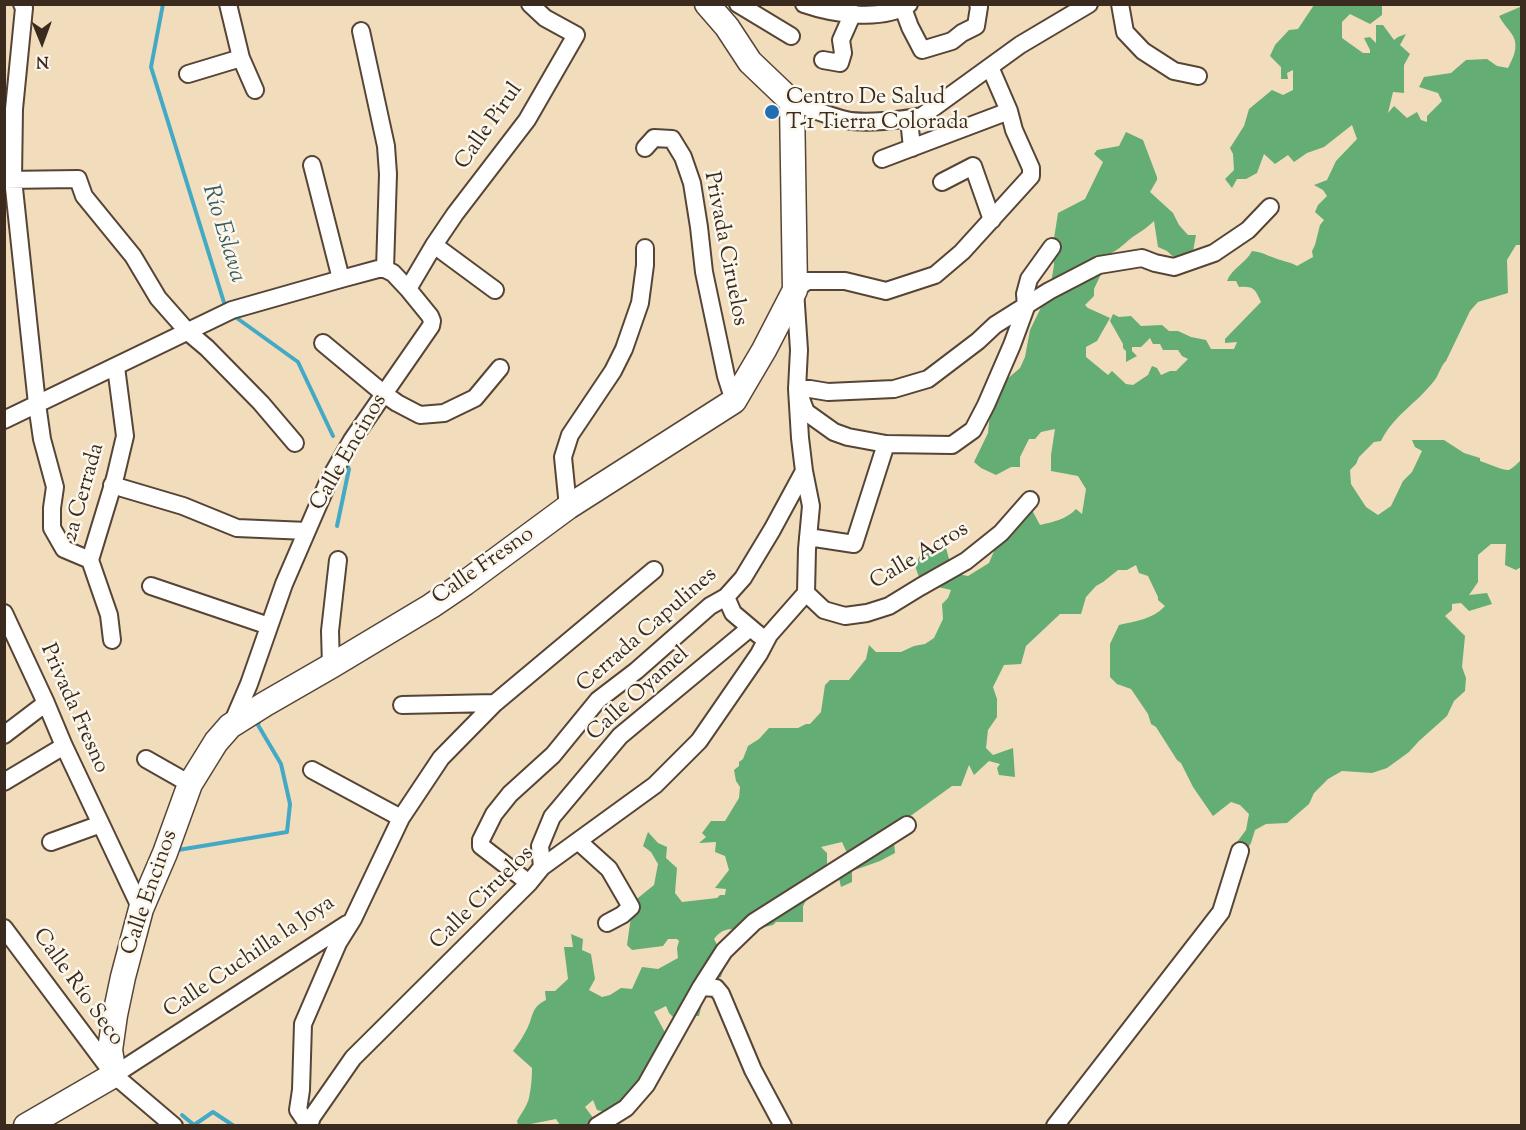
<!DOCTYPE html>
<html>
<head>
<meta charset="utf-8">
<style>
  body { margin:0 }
  #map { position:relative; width:1526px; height:1130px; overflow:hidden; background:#f1dcbc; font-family:"Sorts Mill Goudy",serif }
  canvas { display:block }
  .frame { position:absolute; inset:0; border:6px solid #3b2a1e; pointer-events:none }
  .north { position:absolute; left:12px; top:12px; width:60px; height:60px; -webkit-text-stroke:4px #fbf7ec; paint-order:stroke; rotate:179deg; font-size:16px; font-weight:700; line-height:24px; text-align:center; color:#3b2a1e }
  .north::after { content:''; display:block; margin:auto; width:21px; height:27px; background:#3b2a1e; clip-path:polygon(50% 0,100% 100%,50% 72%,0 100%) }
</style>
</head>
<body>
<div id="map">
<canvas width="1526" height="1130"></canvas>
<div class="frame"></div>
<div class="north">N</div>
</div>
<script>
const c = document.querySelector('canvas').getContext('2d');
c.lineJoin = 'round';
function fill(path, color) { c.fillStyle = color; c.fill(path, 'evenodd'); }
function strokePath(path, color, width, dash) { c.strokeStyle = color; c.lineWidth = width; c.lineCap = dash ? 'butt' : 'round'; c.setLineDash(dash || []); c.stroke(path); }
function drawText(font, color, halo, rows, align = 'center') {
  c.font = font + ' "Sorts Mill Goudy",serif'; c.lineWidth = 5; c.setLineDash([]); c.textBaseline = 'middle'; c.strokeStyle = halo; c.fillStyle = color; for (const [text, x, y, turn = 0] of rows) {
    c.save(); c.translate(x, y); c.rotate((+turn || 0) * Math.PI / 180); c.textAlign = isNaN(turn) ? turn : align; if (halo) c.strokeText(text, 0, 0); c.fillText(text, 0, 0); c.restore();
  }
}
fill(new Path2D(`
  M1314,5H1382V15L1370,24L1350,14L1342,22V38L1363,53H1370V50L1364,38L1370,37L1376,43V25H1383L1394,40L1398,37L1406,34L1400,45L1410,54L1404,65V93L1393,92L1388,113L1394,106L1407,118L1417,112L1421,120L1427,122V116L1442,101L1438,93L1419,87L1424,77L1451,73L1466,60L1487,59L1497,66L1508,68C1513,58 1519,47 1513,36C1509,29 1503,24 1499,16L1520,7L1522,9V245H1516L1507,260L1508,293L1478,302L1470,311L1446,361C1440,367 1439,375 1434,381C1417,403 1393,416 1381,441L1374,442L1359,457L1356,464L1350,470L1351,484L1366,507L1378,515L1391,506L1403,481L1412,472L1422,451L1415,447L1412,440H1444L1464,453L1480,458V461C1487,463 1504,471 1509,470C1513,468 1518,463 1521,460V567L1516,570L1505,565L1506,544H1491L1478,555V582L1469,595L1487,593L1492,604L1469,611L1461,603L1452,604V610L1445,616L1465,636L1462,667L1466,678L1465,691L1454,701L1447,716L1419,741L1409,752L1387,768L1372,773L1342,771L1328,779L1314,793L1309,804L1287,823L1266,824L1255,830L1251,843L1242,857L1234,846L1246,830L1249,814L1240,805L1231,802L1213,816L1193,787L1181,763L1177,760L1156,727L1151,724L1148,714L1131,689L1117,684L1110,677V644L1119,625C1136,621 1153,619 1165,606L1158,600V597L1148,576L1139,573L1136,565L1127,570H1118L1103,582L1096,586L1086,597L1081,614H1060L1026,646L1021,664L1004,665L993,687L997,699V717L988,730L986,748L993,755L1013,748L1015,777L999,775L997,768L1000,764L989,761L974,775L969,765L961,786H952L898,825L894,841L895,853L880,861L852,871V882L841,887L836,865L847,853L842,842L821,847L827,853V868L815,884L812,897H808L803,906V922H776L773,925L760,928L749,934C735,929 725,925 714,939L726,961L721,977L702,983L703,1000L699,1016H691L678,1022L669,1013L666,1006L654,1012L668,1038L636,1108L627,1117C618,1112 608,1113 597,1110L593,1100L585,1107L597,1123L596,1125H560L556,1119L526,1125H518L517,1121C521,1114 527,1106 529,1098C531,1088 532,1079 532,1068L513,1051C518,1044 523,1037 527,1029C534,1016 530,1008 546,1000L545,991H555L568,979L564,947H573L571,934L583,939L582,950L591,954L595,979L589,990L602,997L610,995L621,988L632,989L642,967L658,969L678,958L677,948L679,941L677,939H668L663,946L632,950L627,945L633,902L654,885L658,864L651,852L643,846L648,832L658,843L667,847L666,858L677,868L675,893L682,902L717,898L720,895H725L726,889L715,888L729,870L725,856L715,852L716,842L699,843L706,837L702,833L711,821H725L739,798L740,787L736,781L734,770L739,766V762L743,759L748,746L759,739L769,728H798L806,724H810L821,712L825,685L830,680H849L866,659L869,645L876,652H901L914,646L925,644L934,638L943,619L942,604L948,598L951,590L921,583L915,566L921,553L946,548L953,573L968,576L989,563L997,544L1021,519L1027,516L1032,510L1040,525C1053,522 1067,519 1076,509L1082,514L1086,489L1078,476L1051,471V455L1055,429L1041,432L1035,439H1029L1020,457V467H1011L996,475L981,468L974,462L988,433L992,392L1020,368L1025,357L1030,330L1050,289L1054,265L1053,245L1058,213L1085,199L1103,162L1094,154L1097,150L1119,146L1126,132L1143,140L1157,177V180L1150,192L1173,213L1179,225L1188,235H1196L1192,257L1183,266L1167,251L1158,247L1154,221C1146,229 1138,233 1130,239C1122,246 1116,252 1106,255L1101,274L1094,289V296L1085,305L1088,308L1110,318L1097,341L1086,347V357L1108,375L1112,371L1126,384L1133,385L1148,375L1152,366L1157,368L1161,375L1170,371H1176L1188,359L1182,356L1178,350H1163L1160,344H1153L1150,338L1141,347H1132V351L1137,356L1126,362V351L1123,348V344L1110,321L1113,314L1119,317L1131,316L1141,326L1162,325L1169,331H1178L1191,337L1206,340L1211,349H1234L1237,342L1225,343V339L1261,302C1255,289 1254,286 1239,287L1236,281H1227C1232,268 1246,263 1252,251C1261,252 1264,254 1272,257C1281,261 1288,261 1297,266L1313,257L1312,251L1315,245L1320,225L1324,220L1315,212L1318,205L1327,196L1323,190L1314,185L1327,180L1336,161L1357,139L1352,125L1324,147L1307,153L1294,162L1288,155L1275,164L1264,154L1257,173L1246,179H1237L1232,188L1225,179L1234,170L1233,154L1230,148L1244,126L1249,109L1272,90L1283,95L1293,90V70L1287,73L1288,79H1281V67L1270,56L1275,45L1289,30L1298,29Z`), '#64ad75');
strokePath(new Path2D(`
  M163,4L151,67L226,309
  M234,316L298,362L333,436
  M337,526L349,469L345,461
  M178,850L287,832L290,804L281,764L258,725L259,721
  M182,1115L194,1125L213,1112L234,1126`), '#44a9c4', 4);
const street = new Path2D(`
  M22,4L24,8L14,109L13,179L37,404L42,439L55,487L52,508V528L64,549L90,560L109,615L112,640
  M228,4L241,58L255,90
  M738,4L791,36
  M804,4C833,14 882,22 909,4
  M1120,4L1125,32L1143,51L1174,71L1198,76
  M903,8L910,27L922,50L952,41L962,33L976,26L979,7L978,4
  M361,31L386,146L388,174L385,269
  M823,60L840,63L843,53L841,40L853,13
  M188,74L241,58
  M792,102C810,108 828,116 846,120C864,124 903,120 922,116L1020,45L1089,4
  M909,119L912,148
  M645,148L654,138L672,139L683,157L692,183L699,227L704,272L726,376L734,401
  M882,159L1009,111
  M312,165L341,279
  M4,180L78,179L84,196L133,256L158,298L188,332L207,348L261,403L295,443
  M942,182L973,166L992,220
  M434,245L495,290
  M408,289L434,245L455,214L527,120L576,35L545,18L530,4
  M323,343L383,393L397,403L420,415L444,413L475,398L500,368
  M797,389H810L828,392L894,389L928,379L978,341L995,325L1049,291L1099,265L1142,258L1155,263L1174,267L1214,253L1248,230L1270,207
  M801,399L806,412L834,432L848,437L886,444L952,445L973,430L986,405L1012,345L1026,307L1025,294L1029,279L1052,247
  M4,420L232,310L341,279L378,269H385L393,273L408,289L430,316L432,321L431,326L352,440L329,480L284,584L249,684L231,726
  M112,485L183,506L237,528L307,531
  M568,507L563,457L570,435L613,371L624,349L640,303L645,265V248
  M808,537L854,544L886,444
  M90,560L115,478L125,436L116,367
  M151,586L269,626
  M806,593L807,549L811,506L804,471L800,438L797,389L799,350L795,290L807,281H845L886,291L935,275L962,252L1031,176V168L1014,130L1009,111L990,67
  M806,593L824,610L845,616L867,613L889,606L920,587L966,561L1001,533L1030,500
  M726,597L733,613L759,635
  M4,613L46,703L64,746L141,909
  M331,666L330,631L338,560
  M402,705L495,703
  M4,735L46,703
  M146,759L190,784
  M312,770L401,818
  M4,782L64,746
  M578,841L609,869L631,907L622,915L607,923
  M51,842L101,824
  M542,867L540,846L552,817L620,736L750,628
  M529,883L481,846V840L494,814L510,794L553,755L598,700L636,671L710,606L726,597L743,578L772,530L804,471
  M4,928L114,1075L174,1126
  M701,987L724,951L754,922L907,825
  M114,1075L347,924
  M309,1126L312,1117L353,1058L529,883L542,867L655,785L699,741L759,654L769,635L806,593
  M309,1126L298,1110L301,1090L303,1024L338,943L353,919L401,818L441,758L495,703L654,570
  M597,1126L626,1108L646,1085L701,987L716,988L721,994L753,1070L783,1126
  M1055,1126L1221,912L1240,851`);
const secondary = new Path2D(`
  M26,1126L114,1075L110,1050L115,1015L123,977L141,909L165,853L190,784L216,742L230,726L265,704L331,666L431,606L465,583L568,507L734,401L764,350L795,290L792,102L750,62L727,27L707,4`);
strokePath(street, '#564536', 20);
strokePath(secondary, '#564536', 27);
strokePath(street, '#fff', 16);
strokePath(secondary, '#fff', 24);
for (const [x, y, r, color] of [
  [772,112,8,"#1f6fb2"]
]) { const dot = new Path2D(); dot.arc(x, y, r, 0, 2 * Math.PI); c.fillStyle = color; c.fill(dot); strokePath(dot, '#fbf7ec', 2); }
drawText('22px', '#3b2a1e', '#fbf7ec', [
  ["Centro De Salud",786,99],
  ["T-1 Tierra Colorada",786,124]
], 'left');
drawText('22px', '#3b2a1e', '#fbf7ec', [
  ["Calle Pirul",490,127,-55],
  ["Privada Ciruelos",724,249,79],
  ["Calle Encinos",350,453,-60],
  ["2a Cerrada",85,493,-74],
  ["Calle Acros",920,557,-31],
  ["Calle Fresno",484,567,-35],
  ["Cerrada Capulines",648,631,-41],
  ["Calle Oyamel",639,695,-42],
  ["Privada Fresno",73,709,66],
  ["Calle Encinos",151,893,-71],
  ["Calle Ciruelos",483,899,-45],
  ["Calle Cuchilla la Joya",250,958,-34],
  ["Calle Río Seco",77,988,54]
]);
drawText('italic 24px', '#3f5d60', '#fbf7ec', [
  ["Río Eslava",222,234,73]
]);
</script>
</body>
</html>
